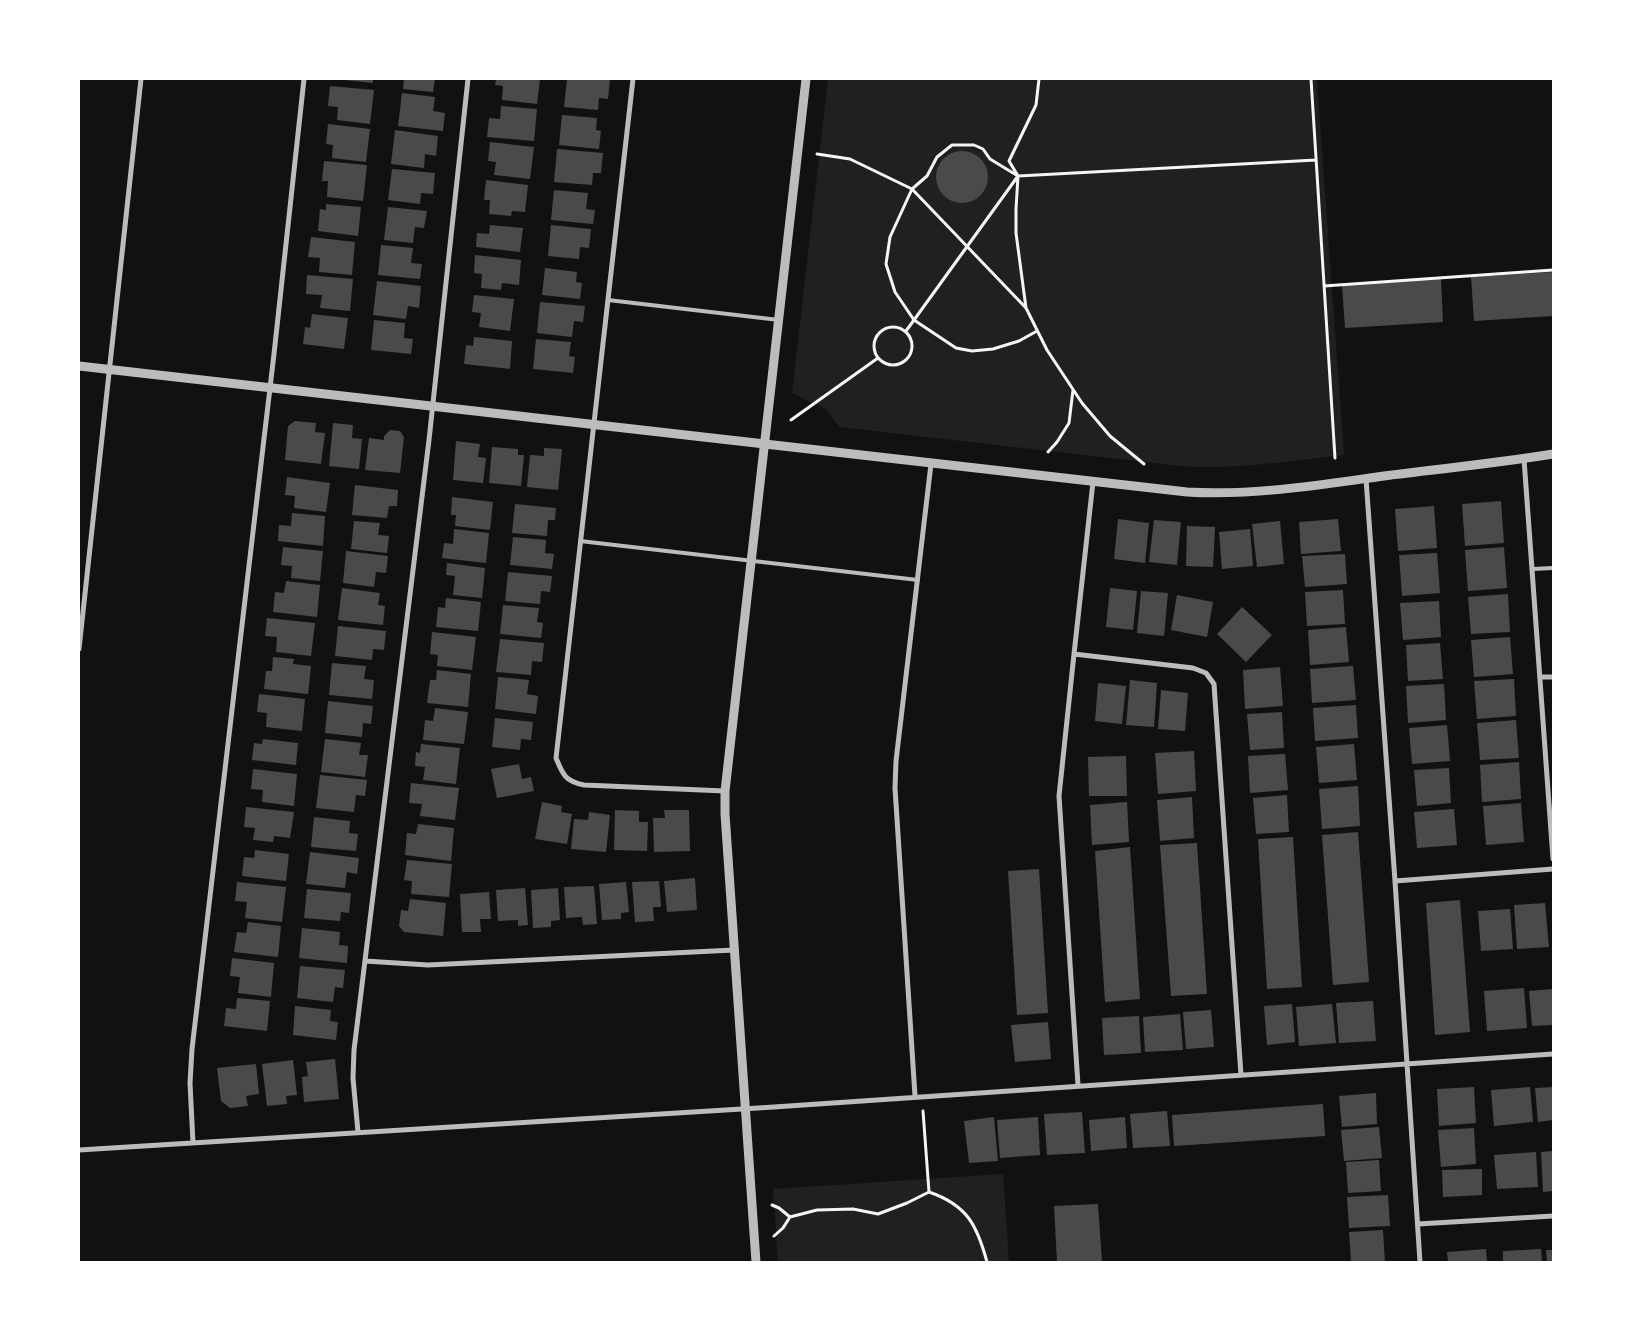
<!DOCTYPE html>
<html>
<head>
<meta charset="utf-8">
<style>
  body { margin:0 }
  #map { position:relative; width:1632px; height:1341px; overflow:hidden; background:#111; font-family:Lato,sans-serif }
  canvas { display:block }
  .frame { position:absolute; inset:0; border:80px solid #fff; pointer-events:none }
</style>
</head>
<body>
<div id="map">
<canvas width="1632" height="1341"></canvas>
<div class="frame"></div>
</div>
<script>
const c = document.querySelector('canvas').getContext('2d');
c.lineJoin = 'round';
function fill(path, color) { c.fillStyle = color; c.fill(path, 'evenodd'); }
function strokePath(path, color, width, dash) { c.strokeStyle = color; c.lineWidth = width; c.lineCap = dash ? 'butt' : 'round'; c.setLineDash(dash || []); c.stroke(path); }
fill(new Path2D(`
  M828,79H1317L1344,455C1289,461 1235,470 1180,466L839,427L826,409L792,393Z
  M1003,1174L1009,1262H778L773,1189Z`), '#202020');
fill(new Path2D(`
  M344,79H373V83L344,80Z
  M404,79H435L433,92L403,89Z
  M496,79H540L537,104L502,100L503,86L495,85Z
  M567,79H610L608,99L599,98L598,110L564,107Z
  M330,86L374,90L370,124L337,120L338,107L328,106Z
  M402,93L435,97L433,111L445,113L443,131L398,126Z
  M501,106L537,109L534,141L487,137L489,118L500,119Z
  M562,115L597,118L596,130L601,131L599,149L559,145Z
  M328,124L370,129L366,162L332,158L333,145L326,144Z
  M395,130L438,136L436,156L425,154L424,168L391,164Z
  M490,142L534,147L530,179L494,175L496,162L488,161Z
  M557,149L603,153L601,173H593L592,185L554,182Z
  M936 177a26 26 0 1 1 52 0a26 26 0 1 1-52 0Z
  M324,161L367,165L363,201L327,197L328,181H322Z
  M392,169L435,173L433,194L421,193L420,204L388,200Z
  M486,180L528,185L525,212L512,211L511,216L489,214L490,200H484Z
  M554,190L588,193L586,209L595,210L593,224L551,220Z
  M326,204L361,207L358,236L318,231L320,209L326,210Z
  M388,207L427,211L424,228L415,227L413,243L384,240Z
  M490,225L523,228L520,252L476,247L477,233L489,234Z
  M551,225L591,229L589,248L580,247L579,259L548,256Z
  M311,237L355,242L352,275L319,272L320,258L308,257Z
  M381,245L413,248L411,263L422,264L420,279L378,275Z
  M475,255L521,260L519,285L502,283L501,290L481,288L482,274L474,273Z
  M545,268L577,272L576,282L582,283L580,299L542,295Z
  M1553,272V316L1474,321L1471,277Z
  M307,275L353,279L350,311L320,308L322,295L306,294Z
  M1441,278L1443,322L1345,328L1342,285Z
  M377,281L421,286L419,308L408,306L406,319L373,315Z
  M474,295L514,299L510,331L479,327L481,313L472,312Z
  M540,302L585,306L583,322L574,321L572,337L537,333Z
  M312,314L348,318L344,349L303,344L305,327L310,328Z
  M374,320L405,323L404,338L413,339L411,354L371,350Z
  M474,337L512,341L510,369L464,364L466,345L473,346Z
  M536,339L571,342L569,356L575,357L573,373L533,369Z
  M295,421L316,423L315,432L325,433L321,464L285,460L288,426Z
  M333,423L353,425L352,438L362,439L359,469L329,466Z
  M390,430L400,431L404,437L400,473L365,470L369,438L384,440V436Z
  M456,441L480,444L478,457L486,458L483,483L453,480Z
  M492,447L518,449V455H524L521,486L489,483Z
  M544,448L562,449L558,490L527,487L530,455L544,456Z
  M287,477L330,483L326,512L294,508L295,496L285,495Z
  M355,485L398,490L397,506H389L387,518L352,515Z
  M452,497L493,502L490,530L455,526L456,515H451Z
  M1501,501L1504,543L1465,546L1462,504Z
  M515,504L556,508L555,520H548L547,536L512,533Z
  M1434,506L1437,548L1398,551L1395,509Z
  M292,513L325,516L323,546L278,541L279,525L291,526Z
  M1118,519L1149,523L1145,563L1114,559Z
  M1338,519L1341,551L1301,554L1299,522Z
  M1154,520L1181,522L1177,565L1149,562Z
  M354,521L380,523L378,535L389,536L387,553L351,549Z
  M1280,521L1284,564L1257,567L1252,524Z
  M1187,526L1215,527L1213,567L1186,566Z
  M454,529L489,533L486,563L442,558L444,543L453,544Z
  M1250,529L1253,566L1222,569L1219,532Z
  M513,537L546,540L545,553L554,554L552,569L510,565Z
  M283,547L323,551L320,581L291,578L292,566L281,565Z
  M1504,547L1507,588L1468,591L1465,550Z
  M346,551L388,556L386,573L376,572L374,587L343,583Z
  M1437,553L1440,593L1402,596L1399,555Z
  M1345,554L1347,584L1305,587L1302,556Z
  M447,563L485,568L482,598L453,595L455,576L446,575Z
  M508,572L552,576L550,592L541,591L540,604L505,601Z
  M286,581L320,585L317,617L273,612L275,592L284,593Z
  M342,588L380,593L378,605L385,606L383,625L338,620Z
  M1110,588L1137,591L1133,630L1106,627Z
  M1343,590L1345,624L1307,626L1305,592Z
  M1141,591L1168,593L1164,636L1137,633Z
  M1508,594L1510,632L1471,634L1468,597Z
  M1177,595L1213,602L1207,637L1171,630Z
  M446,598L481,602L478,631L436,627L438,607L445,608Z
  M1439,601L1441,637L1403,640L1400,603Z
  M503,605L539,608L537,622L543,623L541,638L500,634Z
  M1242,607L1272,635L1246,662L1217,634Z
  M267,618L315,623L311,656L276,652L277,637L265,636Z
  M338,626L386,631L384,650L373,649L372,660L335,656Z
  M1346,627L1349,662L1310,665L1308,630Z
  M432,632L476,637L472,670L437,666L438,655L430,654Z
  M1510,637L1513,674L1474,677L1471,640Z
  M500,639L544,643L542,662L532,661L531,675L496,672Z
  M1440,643L1443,679L1408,681L1406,645Z
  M273,657L294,659L293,664L311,666L308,694L264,689L266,671H272Z
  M332,663L366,666L364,679L374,680L372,699L329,695Z
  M1353,666L1356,700L1312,703L1310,669Z
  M1280,667L1283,706L1245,709L1243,670Z
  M437,670L471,674L468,707L427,703L430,680H436Z
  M498,677L529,680L527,694L538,696L536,714L495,709Z
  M1514,679L1516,716L1477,719L1474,681Z
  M1130,680L1157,683L1154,727L1126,725Z
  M1098,683L1126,686L1122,724L1095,721Z
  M1444,684L1446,720L1408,723L1406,686Z
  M1161,690L1188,693L1185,731L1158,729Z
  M259,694L305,699L302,731L266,727L267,713L257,712Z
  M328,701L373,706L371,724L363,723L362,737L325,733Z
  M1356,705L1358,738L1315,741L1313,708Z
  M435,708L468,712L464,744L423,740L425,720L433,721Z
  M1282,712L1284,748L1250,750L1247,714Z
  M495,718L533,722L531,740L521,739L520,750L492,747Z
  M1516,720L1519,758L1480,760L1477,723Z
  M1447,725L1450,761L1412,764L1409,728Z
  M263,739L298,743L296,765L252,760L254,743L262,744Z
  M325,739L361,743L359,755H368L365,777L321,772Z
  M421,744L460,748L456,784L423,780L425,767L415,766L416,752L420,753Z
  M1354,744L1357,780L1319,783L1316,747Z
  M1194,751L1196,791L1158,794L1155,753Z
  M1285,754L1288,790L1250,793L1248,756Z
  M1126,756L1127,796H1089L1088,757Z
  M1519,762L1521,799L1482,802L1480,765Z
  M519,764L522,779L531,777L534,791L497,798L491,769Z
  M1449,768L1451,803L1417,806L1414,770Z
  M253,769L297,774L294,806L262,802L263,790L251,789Z
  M320,775L367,780L365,796L356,795L354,812L316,808Z
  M411,783L459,788L455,820L420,816L422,804L409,803Z
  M1358,786L1360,826L1322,829L1319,789Z
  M1287,795L1289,832L1256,834L1253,798Z
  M1192,797L1194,838L1160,841L1157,800Z
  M542,802L562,806L561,812L572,814L567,844L535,839Z
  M1127,802L1129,842L1092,845L1090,805Z
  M1521,803L1524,842L1486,845L1483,806Z
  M246,807L294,812L290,838L274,836L273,842L253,840L255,828L244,827Z
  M1454,809L1457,845L1417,848L1414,812Z
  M615,810L639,811V822H648L647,851L614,850Z
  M664,810H689L690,851L654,852L653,818H665Z
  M589,812L610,815L606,852L571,849L574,819L588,820Z
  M314,817L350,821L349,833L358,834L356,851L311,847Z
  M418,824L454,828L451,861L405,855L407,833L416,834Z
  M1358,832L1369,982L1333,985L1322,835Z
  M1293,837L1302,987L1267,989L1258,839Z
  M1197,843L1207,994L1171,996L1160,845Z
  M1130,847L1140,999L1105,1002L1095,851Z
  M255,850L289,854L286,881L242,876L244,857L254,858Z
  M310,852L359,858L357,874L347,872L345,888L306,884Z
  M407,860L452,864L449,897L411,894L412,881L404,880Z
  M1039,869L1048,1013L1017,1015L1008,871Z
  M695,878L697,910L667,912L664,881Z
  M659,881L661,907H653L654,921L635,922L632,882Z
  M237,882L286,887L282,922L245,918L247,902L235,901Z
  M626,882L629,912L621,913V919L602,920L599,884Z
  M594,886L597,924L583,925L582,917L566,918L564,887Z
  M525,888L528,925L518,926V920L498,921L496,890Z
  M558,888L560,920L551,921V927L533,928L531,890Z
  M307,889L351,893L349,913L341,912L340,921L304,918Z
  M489,892L491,919H480L481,932H462L460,894Z
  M410,899L446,903L443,936L404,932L399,926L401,910L408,911Z
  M1460,900L1470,1032L1435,1035L1426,903Z
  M1545,903L1549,947L1517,949L1514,905Z
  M1510,909L1513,949L1481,951L1478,911Z
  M248,922L281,926L278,957L234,952L237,932L246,933Z
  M302,928L340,932L339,945L348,946L347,963L299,958Z
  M232,958L274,963L271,997L238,993L240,977L230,976Z
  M300,966L345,970L343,988L335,987L333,1002L297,998Z
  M1524,988L1527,1028L1487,1031L1484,991Z
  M1553,989V1025L1532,1026L1529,991Z
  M237,998L270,1001L267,1031L224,1026L226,1008L236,1009Z
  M1373,1001L1376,1041L1339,1043L1336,1003Z
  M1292,1004L1295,1042L1267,1045L1264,1006Z
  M1332,1004L1336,1043L1299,1046L1296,1007Z
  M295,1006L331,1010L330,1021L338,1022L336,1040L293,1035Z
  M1211,1010L1214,1047L1186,1049L1183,1012Z
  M1180,1014L1183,1050L1145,1052L1143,1017Z
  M1139,1016L1141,1053L1104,1055L1102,1018Z
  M1048,1022L1051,1059L1015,1062L1011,1025Z
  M335,1059L339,1099L304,1102L302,1077L308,1076L306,1062Z
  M293,1060L297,1095L286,1096L287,1104L267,1106L262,1064Z
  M256,1064L259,1094L246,1096L248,1106L230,1108L221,1101L217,1068Z
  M1474,1087L1476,1123L1439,1126L1437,1089Z
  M1530,1087L1533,1122L1494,1126L1491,1090Z
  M1553,1087V1120L1538,1122L1535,1088Z
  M1376,1093L1377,1124L1342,1127L1339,1096Z
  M1323,1104L1325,1136L1174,1146L1172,1115Z
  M1167,1111L1170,1146L1133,1148L1130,1114Z
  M1082,1112L1085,1153L1047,1155L1044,1114Z
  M994,1117L998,1161L969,1163L964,1121Z
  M1038,1117L1040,1155L1000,1158L997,1120Z
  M1125,1117L1127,1148L1091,1151L1089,1120Z
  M1379,1127L1382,1158L1344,1161L1341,1130Z
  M1474,1128L1476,1164L1441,1167L1438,1130Z
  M1553,1151V1191L1543,1192L1541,1152Z
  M1536,1152L1538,1187L1497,1189L1494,1155Z
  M1379,1160L1381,1191L1348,1193L1346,1162Z
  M1482,1169V1195L1443,1197L1442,1170Z
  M1388,1195L1390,1226L1349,1228L1347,1197Z
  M1098,1204L1102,1262H1057L1054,1206Z
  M1383,1230L1385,1262H1351L1349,1232Z
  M1486,1249L1487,1262H1448L1447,1252Z
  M1541,1249L1542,1262H1503V1251Z
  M1546,1250H1553V1262H1547Z`), '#4a4a4a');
strokePath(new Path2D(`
  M1039,79L1036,105L1009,161L1018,176L1016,209V233L1026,308L1047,350L1082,403L1110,436L1144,464
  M1311,79L1335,458
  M817,154L850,159L912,189L1026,308
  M1018,176L1316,160
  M1324,286L1553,270
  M874 346a19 19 0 1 1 38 0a19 19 0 1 1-38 0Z
  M906,331L914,320L1018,176L990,159L983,149L974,145H952L937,157L927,176L912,189L890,237L886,264L895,292L914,320L956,348L972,351L993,349L1019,341L1037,331
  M791,420L878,358
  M1048,452L1057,442L1069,423L1073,390
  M923,1111L929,1192
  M772,1205L779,1208L790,1217L783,1228L774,1236
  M790,1217L817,1210L853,1209L878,1214L907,1203L929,1192C967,1205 977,1225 987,1262`), '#f5f5f5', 3);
strokePath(new Path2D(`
  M608,300L779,320
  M580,541L918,580
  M1532,569L1553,568`), '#bcbcbc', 4);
strokePath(new Path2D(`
  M633,79L556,758C563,775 565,781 584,785L725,791
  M1524,459L1553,859
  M1366,479L1395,881L1420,1262
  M79,649L141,79
  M1074,654L1193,668L1206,673L1214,684L1241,1075
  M1540,677H1553
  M1395,881L1553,869
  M365,961L428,965L734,950
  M1078,1085L1059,796L1074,654L1093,482
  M915,1096L895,788L896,761L931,464
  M358,1132L353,1078L354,1050L429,440L468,79
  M193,1143L190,1083L192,1049L274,354L304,79
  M79,1150L774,1107L1553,1054
  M1418,1224L1553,1216`), '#bcbcbc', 5);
strokePath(new Path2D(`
  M79,366L1187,492C1252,496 1319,485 1384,476C1440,469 1497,463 1553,454
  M756,1262L725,814V791L806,79`), '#bcbcbc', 9);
</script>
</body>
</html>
